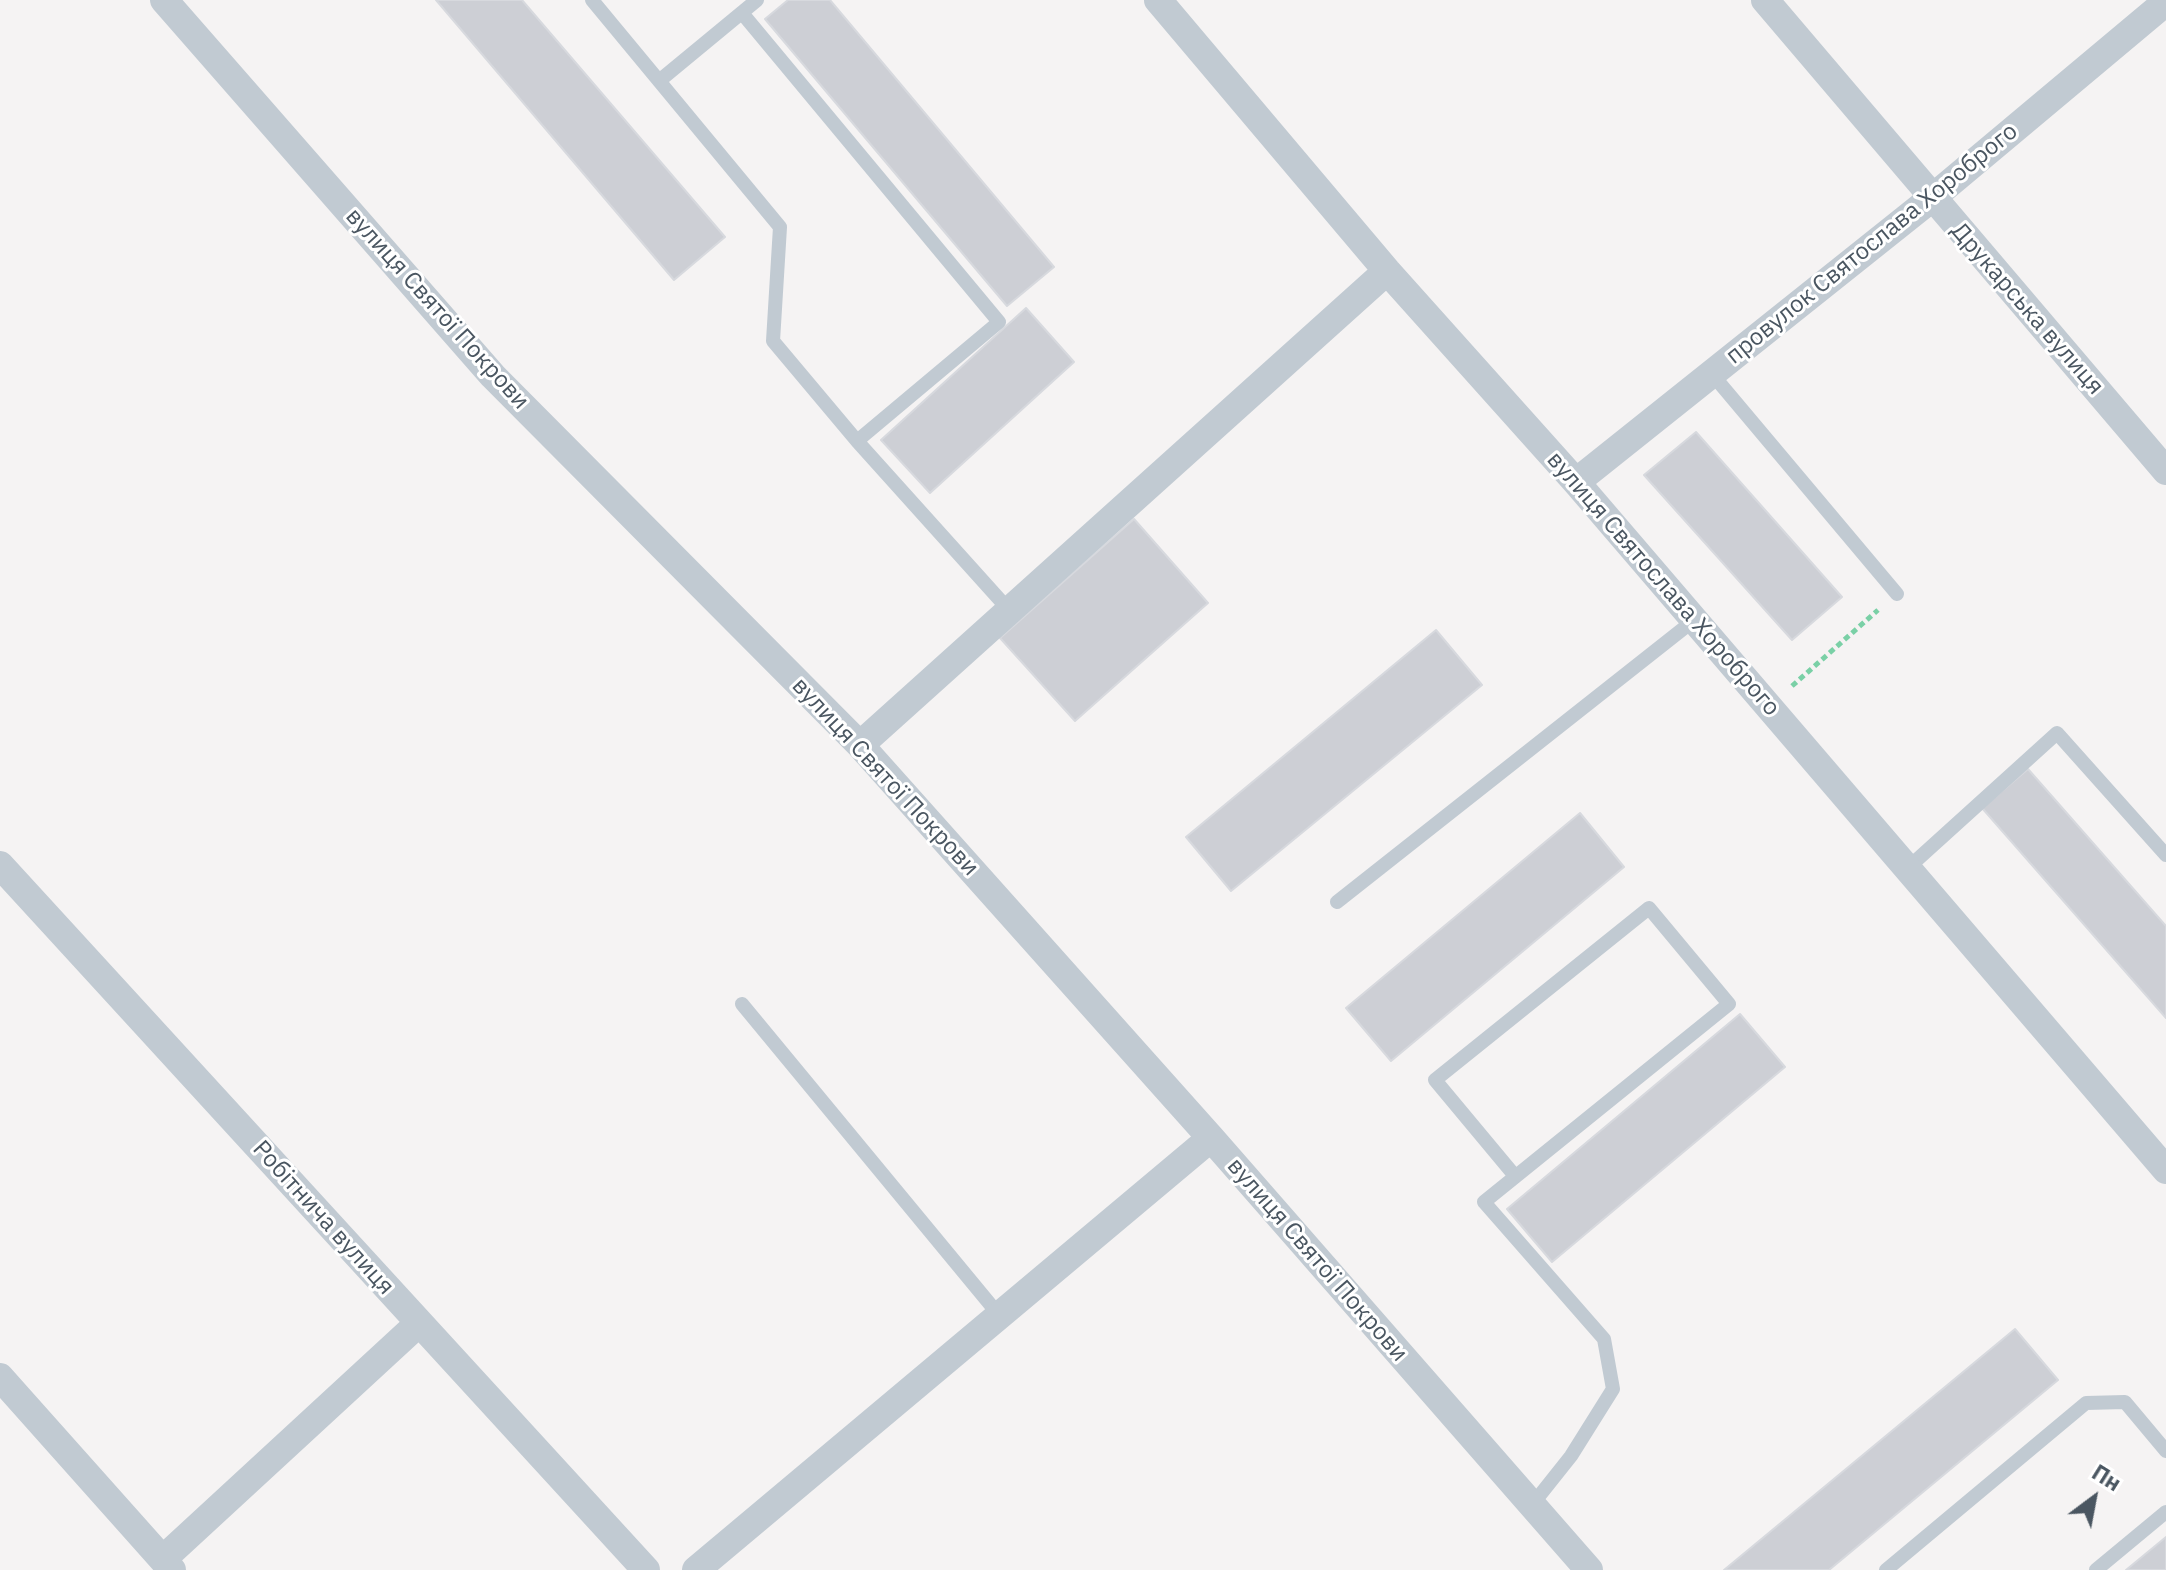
<!DOCTYPE html>
<html>
<head>
<meta charset="utf-8">
<style>
  body { margin:0 }
  #map { position:relative; width:2166px; height:1570px; overflow:hidden; background:#f5f3f3; font-family:"IBM Plex Sans",sans-serif }
  canvas { display:block }
  .north { position:absolute; left:2054px; top:1458px; width:80px; height:80px; -webkit-text-stroke:6px #fff; paint-order:stroke; rotate:32deg; font-size:22px; font-weight:700; line-height:32px; text-align:center; color:#4a5661 }
  .north::after { content:''; display:block; margin:auto; width:28px; height:36px; background:#4a5661; clip-path:polygon(50% 0,100% 100%,50% 72%,0 100%) }
</style>
</head>
<body>
<div id="map">
<canvas width="2166" height="1570"></canvas>
<div class="north">Пн</div>
</div>
<script>
const c = document.querySelector('canvas').getContext('2d');
c.lineJoin = 'round';
function fill(path, color) { c.fillStyle = color; c.fill(path, 'evenodd'); }
function strokePath(path, color, width, dash) { c.strokeStyle = color; c.lineWidth = width; c.lineCap = dash ? 'butt' : 'round'; c.setLineDash(dash || []); c.stroke(path); }
function drawText(font, color, halo, rows, align = 'center') {
  c.font = font + ' "IBM Plex Sans",sans-serif'; c.lineWidth = 6; c.setLineDash([]); c.textBaseline = 'middle'; c.strokeStyle = halo; c.fillStyle = color; for (const [text, x, y, turn = 0] of rows) {
    c.save(); c.translate(x, y); c.rotate((+turn || 0) * Math.PI / 180); c.textAlign = isNaN(turn) ? turn : align; if (halo) c.strokeText(text, 0, 0); c.fillText(text, 0, 0); c.restore();
  }
}
const building = new Path2D(`
  M436,0H522L725,237L674,280Z
  M788,0H830L1054,267L1007,306L765,19Z
  M1026,308L1074,362L930,493L881,440Z
  M1696,432L1842,597L1792,640L1644,475Z
  M1134,519L1208,603L1075,721L1000,638Z
  M1436,630L1482,685L1231,891L1186,837Z
  M2028,769L2166,926V1018L1982,808Z
  M1580,813L1624,867L1391,1061L1346,1008Z
  M1740,1014L1785,1067L1552,1262L1507,1209Z
  M2015,1329L2058,1380L1829,1570H1724Z
  M2166,1537V1570H2126Z`);
fill(building, '#cdcfd5');
strokePath(building, '#d7d9de', 2);
strokePath(new Path2D(`
  M1792,686L1878,610`), '#7ad0a6', 5, [6, 4]);
strokePath(new Path2D(`
  M592,0L780,227L773,341L857,441L1009,610
  M742,13L999,322L857,441
  M659,81L757,0
  M1712,374L1897,594
  M1909,867L2057,733L2166,855
  M1337,902L1693,621
  M742,1004L999,1315
  M1515,1176L1435,1080L1649,908L1729,1004L1484,1202L1604,1339L1613,1389L1571,1456L1532,1505
  M1886,1570L2086,1403L2125,1402L2166,1451
  M2096,1570L2166,1512`), '#c1cad2', 14);
strokePath(new Path2D(`
  M164,0L493,376L860,745L1211,1138L1589,1570
  M1158,0L1387,271L1576,482L2166,1170
  M1765,0L2166,471
  M1576,482L1932,198L2166,2
  M860,745L1387,271
  M0,865L646,1570
  M0,1377L172,1570
  M163,1559L419,1323
  M696,1570L1211,1138`), '#c1cad2', 28);
drawText('24px', '#4a5661', '#fff', [
  ["провулок Святослава Хороброго",1872,244,-39],
  ["вулиця Святої Покрови",437,309,48],
  ["Друкарська вулиця",2027,309,49],
  ["вулиця Святослава Хороброго",1663,584,49],
  ["вулиця Святої Покрови",885,777,47],
  ["Робітнича вулиця",323,1218,48],
  ["вулиця Святої Покрови",1317,1260,49]
]);
</script>
</body>
</html>
